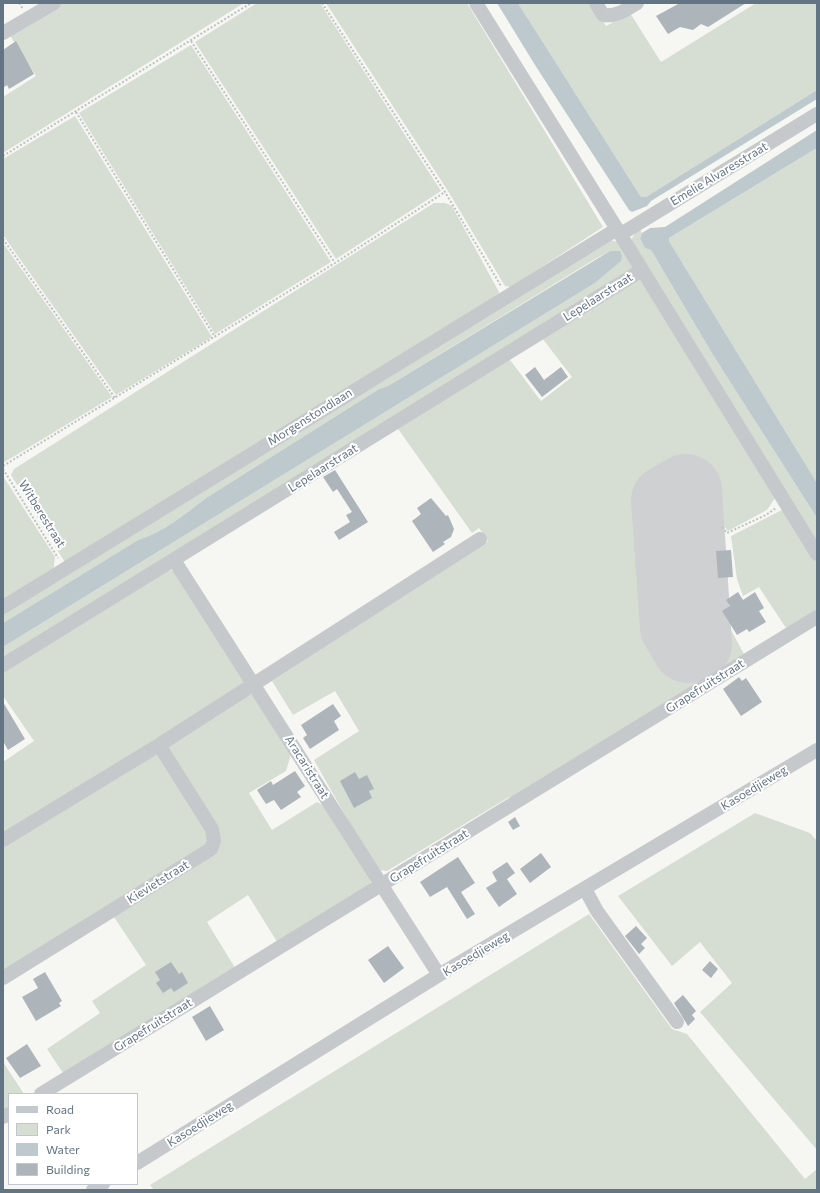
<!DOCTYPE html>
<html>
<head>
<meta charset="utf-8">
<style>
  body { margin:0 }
  #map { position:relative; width:820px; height:1193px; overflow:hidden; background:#f6f6f2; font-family:Commissioner,sans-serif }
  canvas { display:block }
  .frame { position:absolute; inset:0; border:4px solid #637485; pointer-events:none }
  .legend { position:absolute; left:8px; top:1093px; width:130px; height:92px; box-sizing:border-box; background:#fff; border:1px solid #c1c7ce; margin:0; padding:5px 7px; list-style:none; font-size:12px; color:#637485 }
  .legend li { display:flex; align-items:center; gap:8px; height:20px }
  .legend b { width:20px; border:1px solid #c1c7ce }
</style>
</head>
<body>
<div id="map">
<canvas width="820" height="1193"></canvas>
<div class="frame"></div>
<ul class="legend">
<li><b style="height:5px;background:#c5c9cc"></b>Road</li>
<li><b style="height:11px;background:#d6ded3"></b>Park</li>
<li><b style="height:11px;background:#bec9ce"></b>Water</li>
<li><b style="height:11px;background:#adb5bb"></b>Building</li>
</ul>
</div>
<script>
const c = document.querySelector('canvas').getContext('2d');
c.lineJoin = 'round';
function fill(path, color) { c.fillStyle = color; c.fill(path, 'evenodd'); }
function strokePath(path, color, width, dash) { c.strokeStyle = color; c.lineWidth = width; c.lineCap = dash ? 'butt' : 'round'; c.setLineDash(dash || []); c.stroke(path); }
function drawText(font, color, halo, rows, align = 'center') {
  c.font = font + ' Commissioner,sans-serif'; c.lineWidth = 4; c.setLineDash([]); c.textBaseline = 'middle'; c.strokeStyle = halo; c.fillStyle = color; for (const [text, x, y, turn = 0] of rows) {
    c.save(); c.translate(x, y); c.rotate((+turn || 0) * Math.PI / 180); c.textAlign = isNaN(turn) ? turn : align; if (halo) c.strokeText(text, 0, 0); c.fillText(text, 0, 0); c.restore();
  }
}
fill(new Path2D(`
  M59,3H244L3,153V97L36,76L9,34Z
  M257,3H320L441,191L336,259L195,42Z
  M326,3H467L603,227L511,287L505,286L448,191Z
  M518,3H592L606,26L630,13L661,62L756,3H817V90L646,197H641Z
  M191,45L331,262L215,334L79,113Z
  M75,116L212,337L116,395L3,235V159Z
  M817,148V483L669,241V238Z
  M434,203H445L452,206L499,292L497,298L66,564L11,475L14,469Z
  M640,229L642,233L640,239L645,248L651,250L713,355L817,518V548L631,241L635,232Z
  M609,240L619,242L633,268L3,660V647L595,283L620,261V251H610L595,259L388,386L379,389L206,498C185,514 164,532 138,540L3,623V611Z
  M3,243L112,397L3,463Z
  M637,277L644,280L777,495L767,510L728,531L722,524L691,535L688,487L664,500L674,628L687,651L699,646L696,617L718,606L745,656L513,800L509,797L387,871L376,870L314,760L359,731L335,691L293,715L272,681L488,541L479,528L472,533L396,426L507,356L541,401L572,377L542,338Z
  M3,476L55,557L53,573L3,602Z
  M784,509L817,563V614L788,631L759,587L743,596L737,579L731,536Z
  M169,570L177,571L245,682L241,688L3,835V762L34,741L3,696V668Z
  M244,695H255L291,754L286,771L249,793L272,830L317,802L328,808L369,873L371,882L368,890L279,945L248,895L207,922L237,971L65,1076L47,1049L100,1013L92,1001L146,965L112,914L215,851L163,745Z
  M159,749L210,830L208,846L3,973V844Z
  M755,813L810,833L817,841V1150L700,1012L732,983L700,942L672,966L618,896Z
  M589,914L672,1029L687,1034L805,1179L817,1169V1190H154L150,1185Z
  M3,1062L24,1094H9V1110L3,1113Z`), '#d6ded3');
fill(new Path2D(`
  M497,3H518L641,197H646L817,90V99L651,201L647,206L632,212L629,210L535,65Z
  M817,130V148L669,238V241L817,483V518L713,355L651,250L645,248L640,239L642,233L650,228L665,227Z
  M610,251H620L622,256L621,261L595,283L3,647V623L138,540C164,532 185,514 206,498L379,389L388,386Z`), '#bec9ce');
strokePath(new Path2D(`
  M686,490L696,644L688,647L676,627L667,501Z`), '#ced0d2', 72);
fill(new Path2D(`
  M680,3H746L708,27L701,24L693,30L680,27L668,34L656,16Z
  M16,41L34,74L9,89L7,85L3,88V50Z
  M535,367L544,380L561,367L568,377L542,397L525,375Z
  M335,470L368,522L339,540L334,532L350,522L346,515L352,512L337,489L333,492L323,477Z
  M431,498L446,516L448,515L454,529L451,537L443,542L445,544L433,552L412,521L421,514L417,508Z
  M731,550L733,577L718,578L716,551Z
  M738,592L743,600L755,592L764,608L759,611L766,622L749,632L747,629L737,635L722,611L730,606L726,600Z
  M739,677L742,681L746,678L762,702L741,716L723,689Z
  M3,702L25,739L8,750L3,741Z
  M333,704L341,716L334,721L339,730L310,749L303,738L307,735L301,725Z
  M295,771L305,786L297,792L301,797L281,810L274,800L266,804L257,790L271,781L273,785Z
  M355,772L359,779L367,775L374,789L369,791L372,798L354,808L340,781Z
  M515,817L520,826L513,830L508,822Z
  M541,853L551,867L530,883L520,869Z
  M458,857L475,883L461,892L475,914L467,919L447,887L430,897L420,882Z
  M507,862L515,873L507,879L517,894L499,907L486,888L497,881L492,872Z
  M636,926L647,938L641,944L645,948L639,954L625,936Z
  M388,946L404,968L384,983L368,960Z
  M710,961L718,969L711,978L702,970Z
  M171,962L179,974L182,972L188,983L174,992L171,988L163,993L156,983L160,980L155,972Z
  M45,972L62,1001L59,1003L61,1006L36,1021L22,997L38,988L33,979Z
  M683,995L696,1011L692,1015L695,1019L688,1026L674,1003Z
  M210,1006L224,1030L206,1041L192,1017Z
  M27,1044L41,1066L20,1078L6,1058Z`), '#adb5bb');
strokePath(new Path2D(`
  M19,3L23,9
  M322,3L445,192L501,286
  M191,41L335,263
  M76,112L215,337
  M3,156L251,3
  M3,239L115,398
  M3,466L335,263L445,192
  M3,469L58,558
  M722,527L727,533L766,515L776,508`), '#bfc1c3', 2, [2, 2]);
strokePath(new Path2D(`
  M476,3L617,229L817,554
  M596,3L603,15C616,17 626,10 637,3
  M3,33L54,3
  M621,234L817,114
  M174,560L439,975
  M3,607L617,229
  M3,665L642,270
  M3,840L159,745L480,539
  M585,889L597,911L677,1022
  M3,978L211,849L214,841L212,829L159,745
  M41,1094L817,617
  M3,1117L9,1114
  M137,1163L439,975L817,750
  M93,1190L103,1184`), '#c5c9cc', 14);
drawText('12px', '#637485', '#fff', [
  ["Emelie Alvaresstraat",719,174,-31],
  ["Lepelaarstraat",598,297,-32],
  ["Morgenstondlaan",310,417,-32],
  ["Lepelaarstraat",323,468,-32],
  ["Witberestraat",42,514,58],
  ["Grapefruitstraat",705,686,-32],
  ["Aracaristraat",307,767,58],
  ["Kasoedjieweg",754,788,-31],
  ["Grapefruitstraat",429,856,-32],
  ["Kievietstraat",158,882,-32],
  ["Kasoedjieweg",476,954,-31],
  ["Grapefruitstraat",153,1025,-32],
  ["Kasoedjieweg",200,1124,-32]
]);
</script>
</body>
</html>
